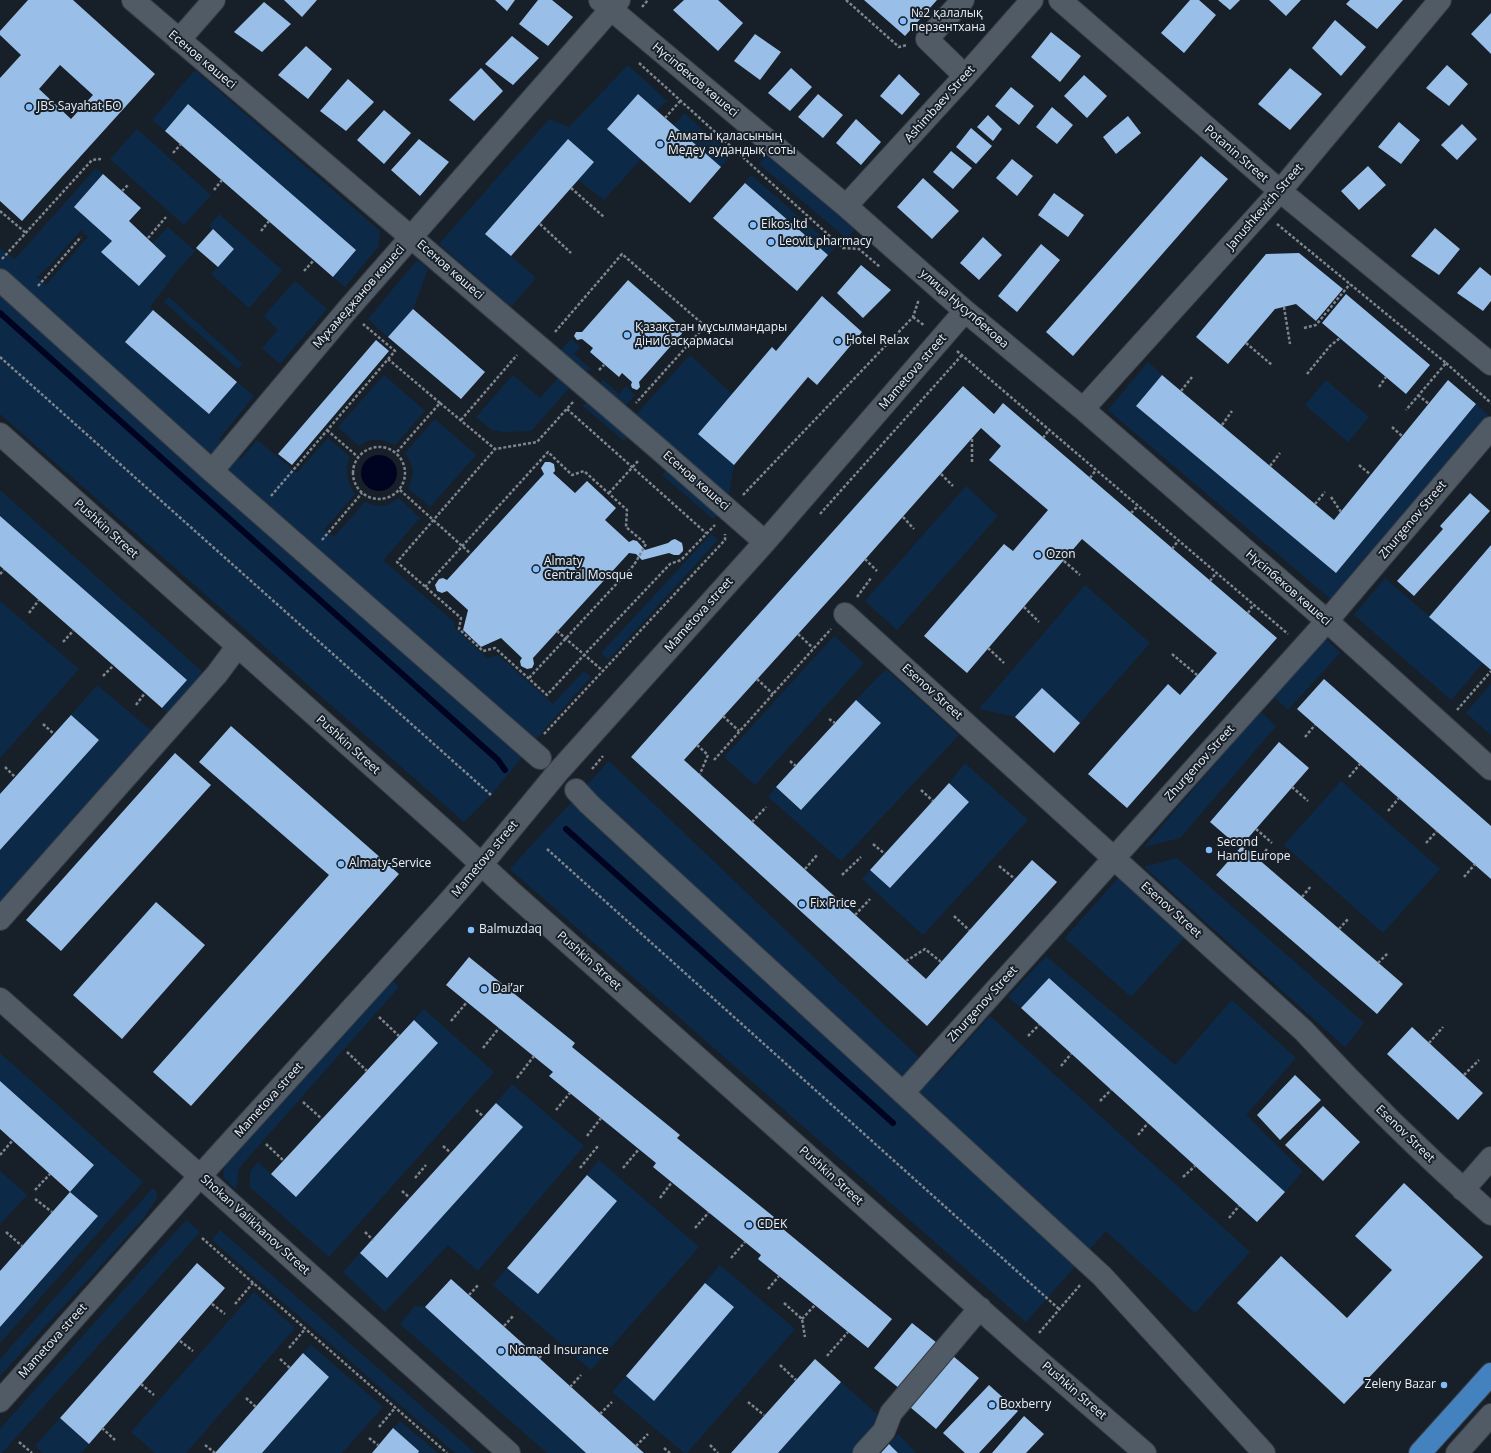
<!DOCTYPE html>
<html>
<head>
<meta charset="utf-8">
<style>
  body { margin:0 }
  canvas { display:block; background:#171f28 }
</style>
</head>
<body>
<canvas width="1491" height="1453"></canvas>
<script>
const c = document.querySelector('canvas').getContext('2d');
c.lineJoin = 'round';
function fill(path, color) { c.fillStyle = color; c.fill(path, 'evenodd'); }
function strokePath(path, color, width, dash) { c.strokeStyle = color; c.lineWidth = width; c.lineCap = dash ? 'butt' : 'round'; c.setLineDash(dash || []); c.stroke(path); }
function drawText(font, color, halo, rows, align = 'center') {
  c.font = font + ' "Open Sans",sans-serif'; c.lineWidth = 4; c.setLineDash([]); c.textBaseline = 'middle'; c.strokeStyle = halo; c.fillStyle = color; for (const [text, x, y, turn = 0] of rows) {
    c.save(); c.translate(x, y); c.rotate((+turn || 0) * Math.PI / 180); c.textAlign = isNaN(turn) ? turn : align; if (halo) c.strokeText(text, 0, 0); c.fillText(text, 0, 0); c.restore();
  }
}
fill(new Path2D(`
  M628,65L667,101L657,111L638,94L607,129L641,159L604,200L578,180L594,162L568,139L485,233L536,278L511,307L439,244L549,119L569,127Z
  M195,70L380,231L379,246L345,287L333,277L188,105L165,131L152,120Z
  M684,113L731,155L721,167L674,125Z
  M137,129L211,195L184,225L110,159Z
  M769,152L857,226L847,239L759,164Z
  M96,168L103,174L74,207L112,241L102,252L139,286L166,256L153,243L168,227L195,251L177,271L150,307L153,310L125,342L209,414L237,382L254,396L219,439L241,459L257,440L297,473L328,438L350,457C344,470 347,483 355,494L324,530L334,537L365,502C378,508 388,507 399,498L420,518L383,560L455,623V628L487,658L498,655L553,704L584,671L591,677L548,725L491,795L464,822L0,414V248L15,259ZM81,230L88,237L46,285L37,277L50,265Z
  M751,175L835,248L828,255L745,183Z
  M219,214L282,270L249,308L211,274L234,249L209,226Z
  M417,260L428,269L413,309L388,337L368,319Z
  M295,281L327,309L280,364L262,348L278,330L264,316Z
  M169,297L238,360L243,364L238,369L164,302Z
  M571,339L580,347L574,354L591,369L584,372L560,351Z
  M690,355L732,394L698,434L734,465L728,500L634,417Z
  M1148,362L1162,375L1136,406L1336,573L1476,404L1489,416L1333,601L1108,410Z
  M384,375L425,411L395,445C381,438 372,437 359,446L338,427Z
  M513,375L540,398L561,375L572,385L531,431L503,432L492,430L476,417Z
  M602,379L619,394L626,386L635,395L624,407L601,387Z
  M1326,380L1369,417L1348,442L1305,405Z
  M589,399L630,435L624,441L583,406Z
  M435,419L476,455L430,507L408,488C416,473 414,466 405,453Z
  M667,469L719,513L713,519L662,475Z
  M966,486L998,516L897,630L865,601Z
  M0,490L206,675L170,716L162,708L187,680L0,516Z
  M711,534L718,540L608,660L601,653Z
  M1385,578L1483,663L1451,700L1354,615Z
  M1085,585L1150,643L1080,723L1042,688L1015,717L979,709Z
  M0,601L79,669L0,758Z
  M834,636L864,663L755,785L724,757Z
  M1325,638L1340,653L1288,710L1273,696Z
  M886,669L959,735L841,861L768,797L776,787L801,810L880,723L856,700Z
  M1491,684V735L1466,713Z
  M97,685L153,732L0,902V850L98,740L71,715Z
  M1260,711L1276,726L1180,838L1144,847Z
  M609,761L937,1075L990,1016L1250,1252L1195,1313L1106,1231L1026,1322L510,869Z
  M965,763L1028,820L923,935L862,879L870,870L890,888L969,802L949,783Z
  M1341,781L1440,869L1383,933L1284,845Z
  M1177,858L1364,1023L1345,1047L1144,867Z
  M1119,877L1186,936L1131,997L1065,938Z
  M1046,956L1175,1065L1232,1000L1296,1058L1246,1115L1303,1171L1285,1192L1049,978L1021,1008L1008,997Z
  M392,980L399,987L239,1168L236,1190L223,1177L225,1164Z
  M424,1009L494,1072L329,1257L250,1187V1172L258,1162L296,1197L438,1043L414,1020Z
  M0,1053L143,1182L0,1343V1327L98,1216L70,1192L94,1164L0,1081Z
  M512,1084L584,1146L478,1271L448,1245L385,1312L343,1272L360,1253L386,1278L523,1127L496,1103Z
  M599,1160L699,1247L591,1370L493,1285L507,1268L538,1294L617,1201L587,1175Z
  M0,1171L27,1195L0,1224Z
  M153,1188L156,1191L157,1198L143,1219L0,1376V1359Z
  M186,1220L200,1232L2,1453H0V1429Z
  M220,1230L475,1453H455L212,1240Z
  M720,1265L795,1329L687,1453H684L612,1392L626,1376L654,1400L705,1283Z
  M254,1292L295,1328L186,1453H155L131,1432Z
  M415,1306L425,1307L586,1453H547L400,1324Z
  M311,1345L383,1407L342,1453H262L329,1377L303,1353Z
  M841,1382L880,1417L856,1453H778Z
  M60,1418L89,1444L81,1453H43L35,1446Z
  M400,1421L438,1453H418L419,1451L393,1428Z
  M898,1434L916,1453H898L889,1444Z`), '#0c2a48');
fill(new Path2D(`
  M361 473a18 18 0 1 1 36 0a18 18 0 1 1-36 0Z`), '#000420');
strokePath(new Path2D(`
  M0,313L498,760L505,770
  M566,829L893,1123`), '#000420', 6);
fill(new Path2D(`
  M28,0H73L155,74L22,221L0,201V78L21,55L0,35V31ZM60,65L93,95L71,119L39,89Z
  M284,0H317L302,17Z
  M495,0H515L507,11Z
  M538,0H552L573,17L548,46L519,24Z
  M684,0H718L743,23L718,51L673,10Z
  M864,0H937L905,36Z
  M1190,0H1199L1216,15L1184,53L1161,33Z
  M1218,0H1240L1230,10Z
  M1269,0H1301L1286,16Z
  M1350,0H1403L1377,29L1346,4Z
  M264,2L291,24L262,52L234,32Z
  M1491,13V54L1471,34Z
  M1335,20L1366,47L1341,76L1312,48Z
  M1051,32L1081,56L1060,82L1031,57Z
  M755,34L781,52L760,80L734,61Z
  M512,36L539,58L513,85L485,64Z
  M306,46L332,69L308,99L278,75Z
  M1447,65L1468,84L1449,106L1426,88Z
  M481,68L503,91L474,121L449,100Z
  M791,68L812,87L790,111L768,93Z
  M1290,68L1322,94L1290,130L1258,104Z
  M899,74L920,94L902,115L880,96Z
  M1084,75L1107,96L1087,118L1064,96Z
  M348,79L374,102L346,131L320,111Z
  M1011,87L1034,106L1019,125L995,106Z
  M638,94L721,167L690,203L607,129Z
  M818,94L843,115L823,138L798,117Z
  M188,104L356,250L333,277L165,131Z
  M1052,107L1073,125L1057,144L1036,127Z
  M384,110L411,133L384,164L357,140Z
  M988,115L1002,129L993,141L977,127Z
  M1128,116L1141,133L1116,154L1103,137Z
  M856,119L881,142L861,165L836,143Z
  M1399,122L1420,140L1401,164L1378,147Z
  M1462,124L1477,139L1457,160L1441,145Z
  M971,128L992,146L976,164L956,147Z
  M419,139L449,162L420,196L391,170Z
  M568,139L594,162L511,256L485,234Z
  M951,151L972,168L953,189L933,172Z
  M1201,156L1228,179L1073,356L1046,332Z
  M1012,159L1033,176L1017,196L996,178Z
  M1368,166L1386,185L1359,210L1341,191Z
  M103,174L141,208L129,221L166,256L139,286L101,252L112,241L74,207Z
  M923,178L959,211L932,239L897,207Z
  M745,183L828,255L797,291L713,218Z
  M1054,193L1084,215L1068,237L1038,215Z
  M1435,228L1460,249L1439,275L1411,256Z
  M213,229L234,249L218,267L196,248Z
  M983,237L1002,255L979,280L960,263Z
  M1041,244L1060,260L1017,312L998,296Z
  M1299,253L1343,289L1316,321L1296,304L1275,309L1228,364L1196,337L1266,254Z
  M861,265L891,290L863,318L837,293Z
  M1480,267L1491,276V301L1483,311L1457,293Z
  M628,280L685,330L639,382L640,387L637,390L632,388L631,385L632,382L622,373L619,377L590,352L593,348L582,339L577,340L574,336L576,332H582Z
  M1346,294L1430,365L1406,394L1322,323Z
  M822,296L862,332L817,385L808,377L734,465L698,434L772,347L776,351Z
  M413,309L485,372L461,399L388,337Z
  M153,310L237,382L209,414L125,342Z
  M376,340L389,351L292,465L278,454Z
  M1162,375L1334,520L1448,380L1476,404L1336,573L1136,406Z
  M963,386L994,414L1003,403L1277,638L1127,808L1088,774L1168,684L1180,695L1217,653L1082,539L967,673L924,636L1004,544L1013,551L1048,510L989,460L1001,446L981,428L847,580L684,760L926,979L1032,860L1057,882L927,1026L631,757Z
  M545,462H550L554,464L555,471L553,473L575,493L587,481L616,508L605,520L629,542L633,540L637,541L645,550L668,543L672,540L675,539L682,543L683,548V551L679,555H674L669,553L642,560L636,554L629,553L533,658L534,664L532,668L527,669L521,666L520,661L522,658L501,638L481,647L463,630L468,610L447,591L442,593L437,591L435,585L439,579L443,578L447,580L544,474L541,468Z
  M1470,493L1490,511L1414,596L1397,581L1443,529L1440,526Z
  M0,516L187,680L162,708L0,566Z
  M1491,545V670L1429,617Z
  M1324,679L1491,826V879L1297,709Z
  M1042,688L1080,723L1054,753L1015,717Z
  M856,700L881,723L801,810L776,787Z
  M71,715L99,740L0,850V794Z
  M231,726L399,874L191,1106L153,1072L329,875L199,762Z
  M1279,742L1309,768L1242,845L1403,984L1377,1014L1216,875L1240,848L1210,822Z
  M175,753L211,785L61,951L26,920Z
  M949,783L969,802L890,888L870,870Z
  M156,902L205,945L122,1039L73,995Z
  M469,957L575,1043L572,1047L680,1135L677,1138L785,1226L783,1229L892,1319L868,1348L758,1259L761,1255L653,1167L656,1163L549,1076L553,1072L446,985Z
  M1049,978L1285,1192L1257,1222L1021,1008Z
  M414,1020L438,1043L296,1197L271,1174Z
  M1412,1027L1483,1093L1458,1120L1387,1054Z
  M1295,1075L1321,1100L1280,1140L1257,1115Z
  M0,1081L94,1165L70,1192L0,1129Z
  M496,1103L523,1127L387,1278L360,1253Z
  M1323,1106L1360,1142L1323,1181L1285,1145Z
  M587,1175L617,1201L538,1294L507,1268Z
  M1404,1183L1483,1257L1344,1404L1237,1303L1281,1256L1347,1318L1392,1270L1355,1236Z
  M70,1192L98,1216L0,1327V1271Z
  M197,1263L225,1288L89,1444L60,1418Z
  M451,1279L539,1358L644,1453H586L425,1307Z
  M705,1283L734,1307L654,1401L626,1376Z
  M912,1323L942,1347L905,1393L874,1368Z
  M303,1353L329,1377L262,1453H215Z
  M953,1356L979,1378L936,1429L910,1407Z
  M815,1359L841,1382L778,1453H731Z
  M989,1385L1018,1411L979,1453H965L943,1433Z
  M1024,1416L1044,1434L1026,1453H992Z
  M393,1428L419,1451L418,1453H372Z
  M889,1444L898,1453H881Z`), '#99bee7');
const minor = new Path2D(`
  M133,0L653,444L765,542
  M600,0L846,206L965,311L1083,409L1327,621L1491,769
  M963,0L927,39L965,76
  M1060,0L1280,191L1491,364
  M179,40L214,0
  M846,206L965,76L1032,0
  M0,280L212,471L540,758
  M1083,409L1280,191L1440,0
  M0,434L454,839L509,890L1025,1349L1145,1453
  M212,471L348,309L619,0
  M845,614L1304,1031C1363,1095 1425,1156 1491,1214
  M576,790L589,804L1102,1276L1264,1453
  M0,919L217,674L237,647
  M0,999L200,1176L509,1453
  M903,1093L1327,621L1491,428
  M1463,1190L1491,1158
  M0,1401L200,1176L445,906L481,865L557,773L765,542L965,311
  M864,1453L884,1431L891,1413L980,1308
  M1457,1453L1491,1415`);
const major = new Path2D(`
  M1420,1453L1491,1374`);
strokePath(minor, '#363c44', 24);
strokePath(major, '#363c44', 24);
strokePath(new Path2D(`
  M846,0L899,47L907,45
  M642,7L648,0
  M639,63L843,248L859,249L880,267
  M665,118L681,100
  M173,153L181,144
  M571,188L604,217
  M214,190L222,180
  M122,191L129,184
  M0,211L26,233
  M540,224L571,253
  M1277,224L1446,363L1406,410
  M261,231L269,221
  M148,238L166,217
  M2,259L92,160L101,159
  M304,271L314,260
  M38,286L81,237
  M1284,307L1290,344
  M913,317L925,326
  M1304,328L1316,325L1350,284
  M555,332L622,254L705,326L636,403
  M1246,343L1272,365
  M957,351L1288,634
  M0,357L491,795
  M388,359L440,403L396,453
  M1446,363L1491,403
  M599,370L604,365
  M1307,374L1330,346L1340,338
  M1379,387L1386,377
  M1181,391L1192,377
  M1418,395L1429,404
  M573,402L537,442L495,449L397,562L461,618L459,629L483,651L495,648L547,695L584,655L670,564L681,560L715,525
  M440,403L495,449
  M567,409L706,533
  M461,420L517,355
  M1222,425L1232,411
  M1392,427L1402,436
  M327,430L358,457
  M1043,438L1049,430
  M972,439V463
  M353 473a26 26 0 1 1 52 0a26 26 0 1 1-52 0Z
  M1359,465L1371,475
  M1270,466L1280,453
  M941,474L953,486
  M1090,478L1096,470
  M400,490L471,554
  M609,493L639,460
  M743,495L913,317L919,299
  M271,496L395,351L363,324
  M1331,497L1341,512
  M1315,504L1325,492
  M1131,513L1138,506
  M820,514L962,355
  M903,517L914,529
  M322,540L362,493
  M1172,549L1178,541
  M865,559L877,571
  M1064,561L1080,575
  M0,574L4,570
  M1210,581L1216,573
  M425,587L548,452L572,475L584,471L627,510L626,527L646,544L634,565L529,678
  M857,597L871,578
  M1024,607L1039,622
  M29,613L39,600
  M1248,613L1253,605
  M557,631L603,671
  M798,634L813,648
  M63,642L74,630
  M988,648L1004,663
  M1172,654L1197,675
  M103,676L114,665
  M757,679L773,694
  M136,705L145,693
  M1457,710L1491,671
  M723,716L739,731
  M829,719L835,723
  M43,724L54,734
  M544,734L725,540V534
  M1305,737L1315,725
  M697,745L708,755L700,774
  M714,760L831,629
  M790,761L796,766
  M5,767L15,777
  M592,769L603,756
  M1349,777L1360,764
  M1292,787L1308,801
  M921,790L933,801
  M1388,811L1399,798
  M752,822L766,807
  M1256,829L1272,843
  M1426,843L1437,831
  M873,844L885,854
  M547,849L1059,1309
  M1259,859L1267,849
  M999,866L1015,879
  M805,869L818,854
  M842,875L861,857
  M1464,877L1475,864
  M1302,897L1311,886
  M855,915L870,899
  M954,916L969,930
  M1339,929L1348,919
  M906,961L925,949L941,962
  M1378,963L1388,953
  M379,1017L399,1036
  M451,1021L467,1002
  M1028,1036L1039,1025
  M1429,1043L1443,1027
  M483,1048L499,1028
  M347,1052L367,1071
  M1061,1066L1071,1054
  M1464,1075L1479,1060
  M517,1078L534,1056
  M1100,1101L1111,1090
  M303,1102L322,1119
  M476,1110L484,1117
  M556,1110L570,1093
  M1138,1135L1148,1123
  M587,1136L601,1118
  M266,1144L284,1161
  M443,1146L451,1153
  M0,1155L13,1140
  M580,1168L598,1146
  M623,1168L639,1149
  M1183,1177L1195,1166
  M415,1178L426,1165
  M35,1190L50,1174
  M402,1191L410,1198
  M660,1198L672,1182
  M35,1199L52,1212
  M1229,1218L1239,1206
  M695,1228L709,1212
  M6,1232L22,1246
  M365,1232L373,1240
  M202,1238L447,1453
  M731,1258L745,1242
  M768,1289L779,1276
  M469,1295L479,1284
  M784,1303L802,1319L805,1337
  M212,1304L225,1314
  M235,1304L253,1283
  M802,1319L815,1305
  M504,1326L514,1315
  M1039,1333L1081,1284
  M180,1341L193,1351
  M289,1348L305,1329
  M827,1356L848,1332
  M539,1358L550,1347
  M280,1359L290,1368
  M780,1365L796,1380
  M141,1384L154,1395
  M570,1387L581,1375
  M246,1398L256,1407
  M748,1402L764,1415
  M600,1414L612,1402
  M379,1427L395,1408
  M102,1428L115,1440
  M369,1438L378,1445
  M19,1442L32,1453
  M205,1445L215,1453
  M710,1445L718,1453
  M636,1446L648,1434
  M664,1448L670,1453`), '#7e858d', 2.5, [3, 2]);
strokePath(minor, '#515b66', 22);
strokePath(major, '#4381bf', 22);
for (const [x, y, r, color] of [
  [903,21,4,"#83bcfb"],
  [29,107,4,"#83bcfb"],
  [660,144,4,"#83bcfb"],
  [753,225,4,"#83bcfb"],
  [771,242,4,"#83bcfb"],
  [627,335,4,"#83bcfb"],
  [838,341,4,"#83bcfb"],
  [1038,555,4,"#83bcfb"],
  [536,569,4,"#83bcfb"],
  [1209,850,4,"#83bcfb"],
  [341,864,4,"#83bcfb"],
  [802,904,4,"#83bcfb"],
  [471,930,4,"#83bcfb"],
  [484,989,4,"#83bcfb"],
  [749,1225,4,"#83bcfb"],
  [501,1351,4,"#83bcfb"],
  [1444,1385,4,"#83bcfb"],
  [992,1405,4,"#83bcfb"]
]) { const dot = new Path2D(); dot.arc(x, y, r, 0, 2 * Math.PI); c.fillStyle = color; c.fill(dot); strokePath(dot, '#171f28', 1.5); }
drawText('12px', '#ebf1f7', '#171f28', [
  ["№2 қалалық",911,14],
  ["перзентхана",911,28],
  ["JBS Sayahat БО",37,107],
  ["Алматы қаласының",668,137],
  ["Медеу аудандық соты",668,151],
  ["Eikos ltd",761,225],
  ["Leovit pharmacy",779,242],
  ["Қазақстан мұсылмандары",635,328],
  ["діни басқармасы",635,342],
  ["Hotel Relax",846,341],
  ["Ozon",1046,555],
  ["Almaty",544,562],
  ["Central Mosque",544,576],
  ["Second",1217,843],
  ["Hand Europe",1217,857],
  ["Almaty-Service",349,864],
  ["Fix Price",810,904],
  ["Balmuzdaq",479,930],
  ["Dai’ar",492,989],
  ["CDEK",757,1225],
  ["Nomad Insurance",509,1351],
  ["Zeleny Bazar",1436,1385,"right"],
  ["Boxberry",1000,1405]
], 'left');
drawText('12px', '#ebf1f7', '#171f28', [
  ["Есенов көшесі",202,60,40],
  ["Нүсіпбеков көшесі",695,80,40],
  ["Ashimbaev Street",940,104,-48],
  ["Potanin Street",1236,154,41],
  ["Janushkevich Street",1265,207,-49],
  ["Есенов көшесі",450,270,41],
  ["Мұхамеджанов көшесі",359,297,-49],
  ["улица Нусупбекова",964,309,41],
  ["Mametovа street",913,372,-49],
  ["Есенов көшесі",696,481,41],
  ["Zhurgenov Street",1413,520,-50],
  ["Pushkin Street",106,529,42],
  ["Нүсіпбеков көшесі",1288,588,41],
  ["Mametovа street",699,615,-48],
  ["Esenov Street",932,692,42],
  ["Pushkin Street",348,745,42],
  ["Zhurgenov Street",1200,763,-48],
  ["Mametovа street",485,859,-50],
  ["Esenov Street",1171,910,42],
  ["Pushkin Street",589,961,42],
  ["Zhurgenov Street",983,1004,-48],
  ["Mametovа street",269,1100,-48],
  ["Esenov Street",1405,1134,44],
  ["Pushkin Street",831,1176,42],
  ["Shokan Valikhanov Street",255,1225,42],
  ["Mametovа street",53,1341,-48],
  ["Pushkin Street",1074,1391,41]
]);
</script>
</body>
</html>
